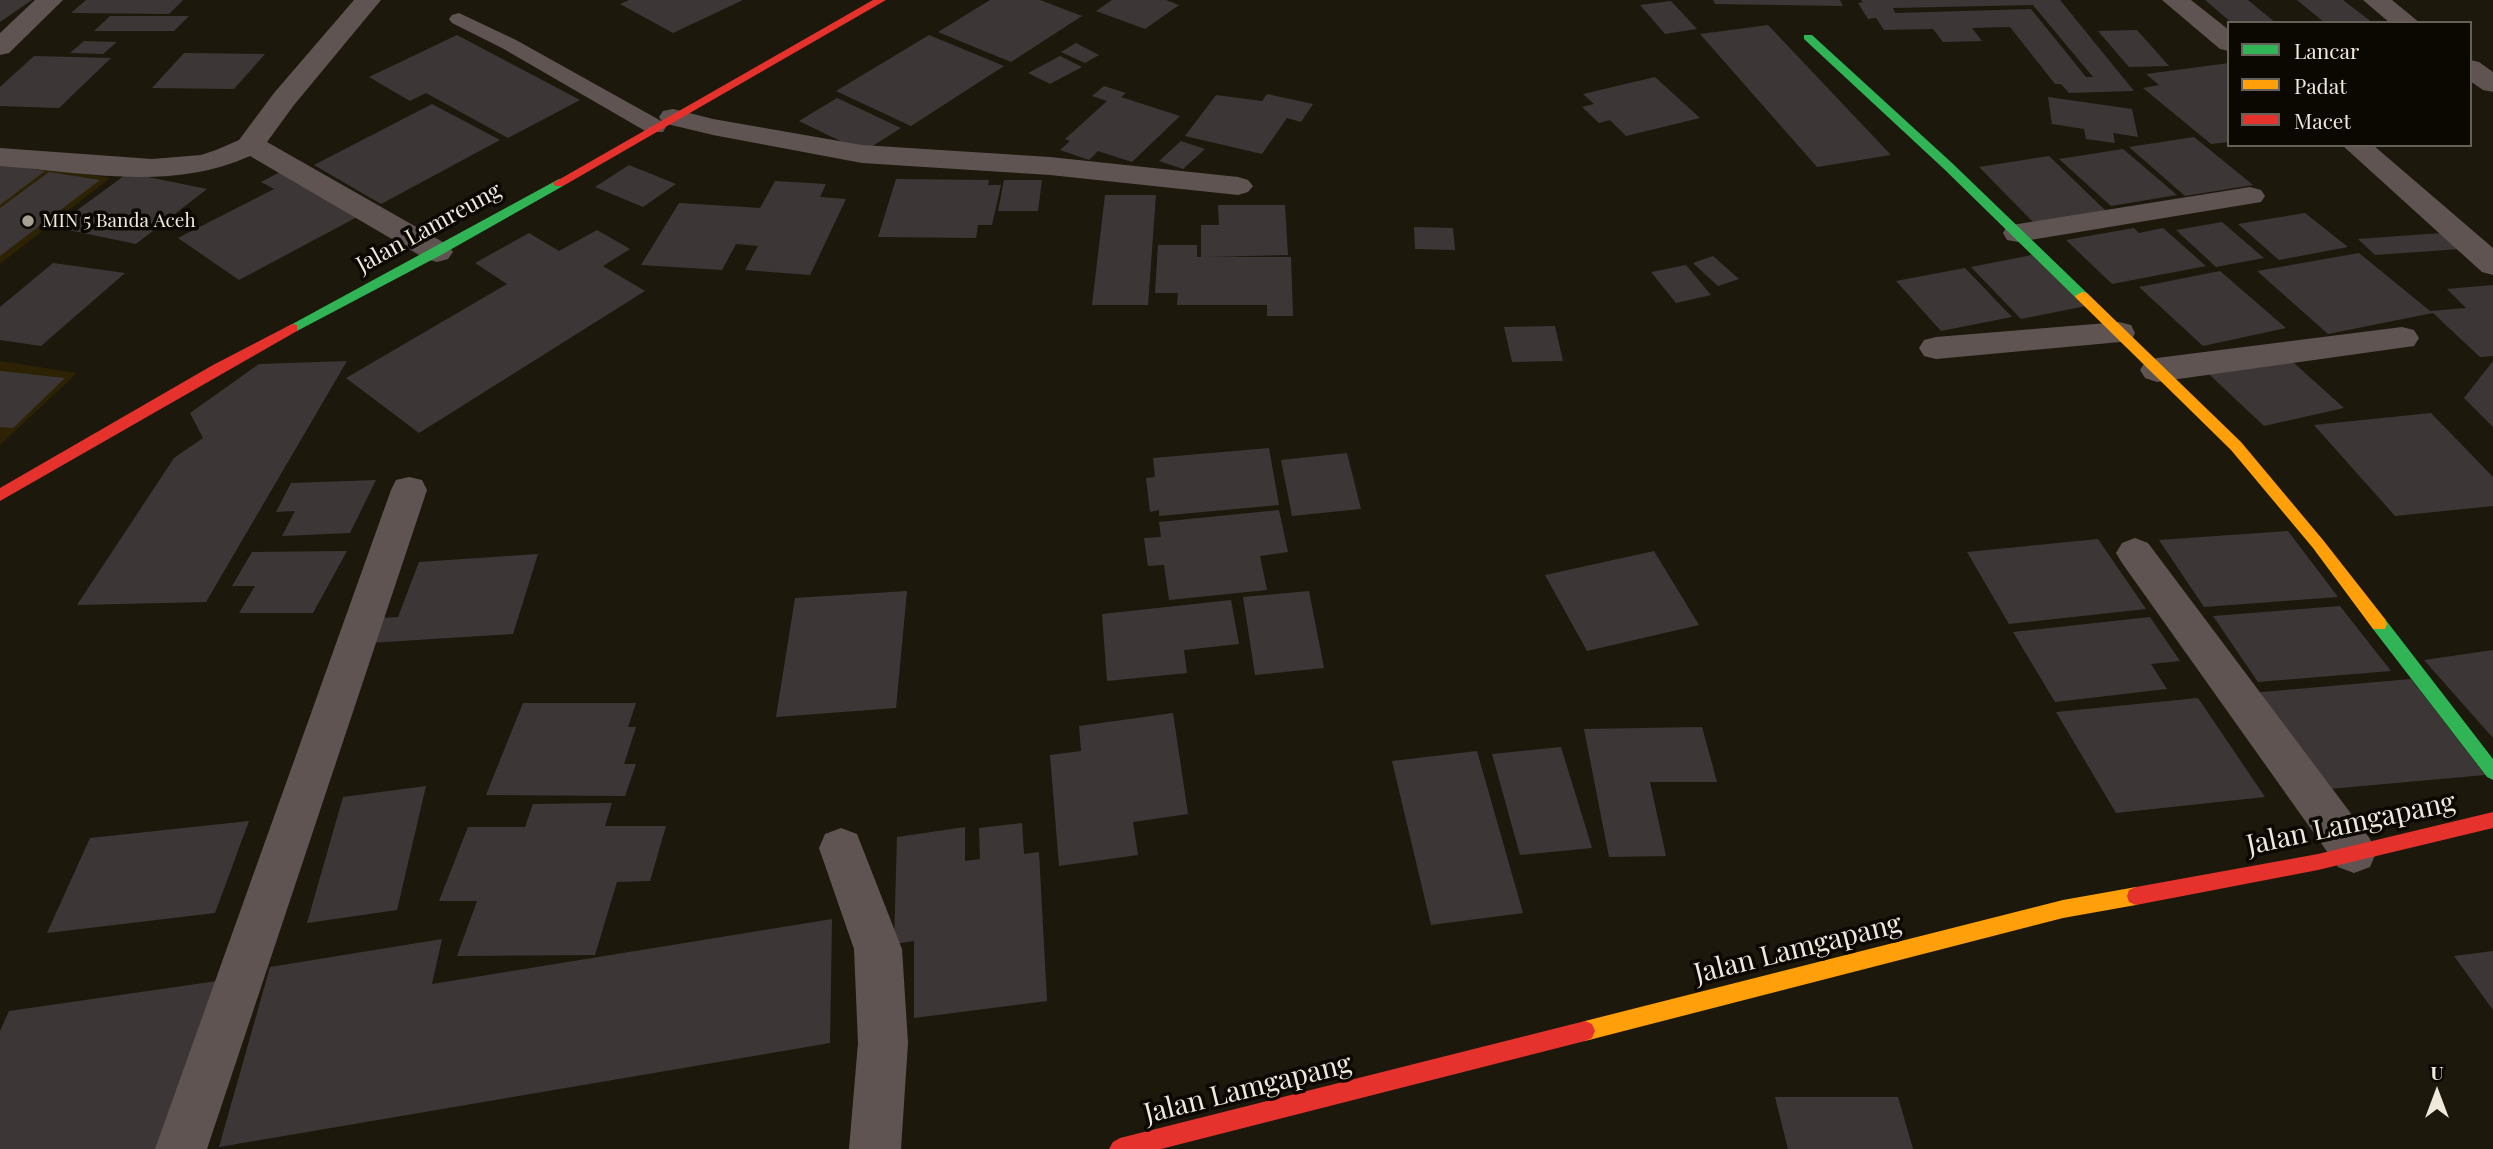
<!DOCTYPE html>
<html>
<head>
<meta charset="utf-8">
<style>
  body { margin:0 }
  #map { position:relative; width:2493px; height:1149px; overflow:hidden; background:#1d180c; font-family:"Playfair Display",serif }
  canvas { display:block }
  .legend { position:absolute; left:2227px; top:21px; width:245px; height:126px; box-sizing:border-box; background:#0b0701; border:2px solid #666158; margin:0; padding:9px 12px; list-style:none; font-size:21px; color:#eee9da }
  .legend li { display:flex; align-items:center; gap:14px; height:35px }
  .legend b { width:35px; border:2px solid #666158 }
  .north { position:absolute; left:2402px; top:1058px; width:70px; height:70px; -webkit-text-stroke:5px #0b0701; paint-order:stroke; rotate:0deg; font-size:19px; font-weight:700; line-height:28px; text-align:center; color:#eee9da }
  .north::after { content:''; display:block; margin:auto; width:24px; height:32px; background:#eee9da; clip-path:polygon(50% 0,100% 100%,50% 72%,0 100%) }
</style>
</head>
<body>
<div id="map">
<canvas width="2493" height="1149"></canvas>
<ul class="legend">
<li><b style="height:9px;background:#30b455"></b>Lancar</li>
<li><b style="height:9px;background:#ff9f0a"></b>Padat</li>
<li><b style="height:9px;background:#e5322d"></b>Macet</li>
</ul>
<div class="north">U</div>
</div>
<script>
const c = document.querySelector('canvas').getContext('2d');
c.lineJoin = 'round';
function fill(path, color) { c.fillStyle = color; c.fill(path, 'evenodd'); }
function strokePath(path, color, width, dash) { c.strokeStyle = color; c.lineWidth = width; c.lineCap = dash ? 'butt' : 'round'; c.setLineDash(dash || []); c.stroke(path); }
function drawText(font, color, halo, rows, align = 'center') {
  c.font = font + ' "Playfair Display",serif'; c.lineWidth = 7; c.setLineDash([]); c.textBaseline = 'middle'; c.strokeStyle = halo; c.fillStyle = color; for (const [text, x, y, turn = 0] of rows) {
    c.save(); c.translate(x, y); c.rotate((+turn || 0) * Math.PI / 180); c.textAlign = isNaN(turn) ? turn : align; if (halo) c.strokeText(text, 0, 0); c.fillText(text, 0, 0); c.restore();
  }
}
fill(new Path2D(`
  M0,160L110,178L0,264Z
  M0,361L77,373L0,445Z`), '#2d2304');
fill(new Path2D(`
  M0,0H32L0,22Z
  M86,0H183L169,14L71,13Z
  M629,0H743L673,33L620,4Z
  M990,0H1040L1082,16L1011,62L938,32Z
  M1112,0H1166L1179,5L1145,29L1096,11Z
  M1713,0H1840L1843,6L1715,4Z
  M1861,0H2060L2134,91L2069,93L2061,84H2055L2010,27L1972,28L1982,41L1943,42L1933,29L1884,30L1876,18L1868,19L1858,3L1863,2ZM2033,5L2093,77H2086L2031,9L1895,13L1893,8Z
  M2205,0H2248L2276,23H2232Z
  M2297,0H2343L2373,23H2325Z
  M1671,1L1697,29L1665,34L1640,5Z
  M110,16H189L174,31H94Z
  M1768,25L1891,155L1817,167L1700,34Z
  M2137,30L2169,66L2129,67L2098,31Z
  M457,35L580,100L508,138L426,93L410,101L369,77Z
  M929,35L1004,66L911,126L836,91Z
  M84,41L117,42L103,54L70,53Z
  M1076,43L1099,55L1085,63L1061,52Z
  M184,53L265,54L234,89L152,88Z
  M34,56L111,58L59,108L0,106V87Z
  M1060,56L1082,67L1050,84L1028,73Z
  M2229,63V142L2211,144L2143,88L2159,85L2146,74Z
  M1655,77L1700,118L1626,136L1610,120L1599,123L1582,107L1594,104L1583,94Z
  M1104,86L1126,93L1121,97L1180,116L1132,162L1098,151L1089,160L1060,150L1070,141L1065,139L1107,101L1092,96Z
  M1267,94L1313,104L1301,122L1287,118L1262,154L1185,136L1216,95L1262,101Z
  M2048,97L2132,109L2138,137L2113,133L2115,143L2086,139L2084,129L2052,124Z
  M837,98L901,128L863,152L799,121Z
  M432,104L500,140L381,204L314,165Z
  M2194,137L2253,185L2185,196L2129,147Z
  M1181,141L1205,149L1183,169L1159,161Z
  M2123,149L2177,195L2111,206L2059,159Z
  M2049,156L2106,211L2034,223L1979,167Z
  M0,164L45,171L0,205Z
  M629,165L676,184L643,207L595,187Z
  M286,169L361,215L239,280L178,238L274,189L261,182Z
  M49,172L100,180L0,256V208Z
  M128,173L207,189L136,244L54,227Z
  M896,179L989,180L988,185H1001L992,225H978L976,238L878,237Z
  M1004,180H1042L1038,211H998Z
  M775,181L826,184L820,197L846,199L810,275L745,270L758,246L736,244L722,270L641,265L679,203L760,208Z
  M1105,195H1156L1148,305H1092Z
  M1218,205H1285L1288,255L1209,257H1291L1293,316H1267V305H1177L1178,293H1155L1158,245H1197V257H1201V225H1219Z
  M2305,213L2348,247L2279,260L2238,224Z
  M2222,222L2264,258L2216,267L2176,230Z
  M1414,227L1453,228L1455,250L1415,249Z
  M2134,228L2139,233L2163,228L2206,266L2112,284L2066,240Z
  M597,230L630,249L603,266L645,291L419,433L346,378L507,284L475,263L529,233L559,251Z
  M2441,233L2460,249L2375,255L2358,239Z
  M2359,253L2430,311L2466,308L2447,289L2493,285V356L2480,357L2433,313L2328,334L2257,271Z
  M2032,255L2086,306L2021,319L1971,267Z
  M1713,256L1739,279L1718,286L1693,263Z
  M53,263L125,273L41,346L0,340V307Z
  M1686,265L1711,295L1676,303L1651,272Z
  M1965,268L2012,317L1941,331L1896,281Z
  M2220,271L2286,328L2203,346L2139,287Z
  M1555,326L1563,361L1512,362L1504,327Z
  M2274,345L2344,408L2264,426L2196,362Z
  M347,361L206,602L77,605L174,458L203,438L190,413L259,364Z
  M2493,361V427L2464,398Z
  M0,371L65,378L13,428L0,427Z
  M2431,413L2493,477V506L2395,516L2314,425Z
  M1269,448L1279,505L1159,516V510L1150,512L1146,478L1155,477L1153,458Z
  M1347,453L1361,509L1292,516L1281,460Z
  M376,480L350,533L282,536L295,511L276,512L291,483Z
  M1279,510L1288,552L1260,556L1267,590L1169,600L1164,565L1148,566L1144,538L1161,537L1159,522Z
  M2288,531L2338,597L2204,607L2159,540Z
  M2098,539L2146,609L2009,624L1967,552Z
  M347,551L313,613H239L255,586H232L252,552Z
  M1654,551L1699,625L1587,651L1545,575Z
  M538,554L513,634L369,643L380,618L398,617L419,562Z
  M907,591L896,708L776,717L795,598Z
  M1309,591L1324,668L1255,675L1243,597Z
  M1231,600L1239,644L1184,650L1187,673L1107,681L1102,614Z
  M2340,606L2391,671L2258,682L2213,616Z
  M2150,617L2180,661L2151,664L2167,689L2055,702L2013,632Z
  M2493,650V738L2424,660Z
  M2411,679L2485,775L2318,790L2251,693Z
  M2198,698L2265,797L2116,813L2056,712Z
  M523,703H636L628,727H636L624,764H636L625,796L486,795Z
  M1173,713L1188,814L1133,822L1138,855L1059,866L1050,755L1081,751L1079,726Z
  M1702,727L1717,782H1650L1666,856L1609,857L1584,729Z
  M1561,747L1592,848L1520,855L1492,754Z
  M1477,751L1523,913L1431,925L1392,761Z
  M426,786L397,910L307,923L343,797Z
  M612,803L605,826H666L650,881L617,882L595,955L457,956L477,901H439L468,827H525L533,804Z
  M249,821L215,913L47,933L90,838Z
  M1022,823L1024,854L1039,852L1047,1001L914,1018V941L894,944L897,837L965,827V861L980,859L979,828Z
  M832,919L830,1043L219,1147L270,967L442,939L432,984Z
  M2493,951V1010L2454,956Z
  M231,979L176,1149H0V1031L9,1011Z
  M1775,1097H1898L1913,1149H1788Z`), '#3c3736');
fill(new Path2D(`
  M459,13L516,40L663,122L666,127L663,132H647L502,48L452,23L449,19L452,15Z`), '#605453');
fill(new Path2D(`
  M35,0H63L9,53L0,55V33Z
  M354,0H381L294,105L267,142L448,245L453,252L448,259L437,262L426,259L250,156C171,192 83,172 0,166V148L152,159L201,155L216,150L239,140L274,93Z
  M2162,0H2191L2229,30V51L2220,49Z
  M2363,0H2392L2420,23H2390Z
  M2470,60L2479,62L2493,72V92L2483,90L2470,81Z
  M673,109L713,119L862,145L1050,157L1238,177L1248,180L1253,186L1248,192L1238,195L1050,175L862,163L713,135L663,123L659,117L663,111Z
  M2342,145H2373L2493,248V275L2482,272Z
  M2250,187L2261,190L2265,196L2261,202L2018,242L2007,240L2003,233L2007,226L2018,224Z
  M2119,322L2131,325L2135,333L2131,341L1936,359L1924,356L1919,348L1924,340L1936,337Z
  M2402,327L2414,330L2419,338L2414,346L2157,382L2145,378L2140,370L2145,362L2157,358Z
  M409,477L422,480L427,490L207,1149H155L391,490L396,480Z
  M2135,538L2148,543L2370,839L2376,853L2370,867L2354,873L2338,867L2122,563L2116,553L2122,543Z
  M841,828L857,834L902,949L908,1043L901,1149H849L858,1043L854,949L819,848L825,834Z`), '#605453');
fill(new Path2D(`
  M1804,35H1812L1952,163L2087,293V299H2077L1944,169L1804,39Z
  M559,179L563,180V186L441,255L297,331H287L285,328Z
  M2379,618L2385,619L2493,759V780L2487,777L2373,629L2371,624L2373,619Z`), '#30b455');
fill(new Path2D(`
  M2082,292L2087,293L2241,442L2323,540L2385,619L2387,624L2385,629H2373L2313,548L2231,450L2077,299L2075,296Z
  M2136,887L2143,890L2145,896L2143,902L2136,905L2063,918L1585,1041L1578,1038L1575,1031L1578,1024L1585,1021L2063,900Z`), '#ff9f0a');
fill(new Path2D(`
  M873,0H886L563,186H555L553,183Z
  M292,324L297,325V331L0,501V488L213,365Z
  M2493,812V828L2318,870L2136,905L2129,902L2127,896L2129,890L2136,887L2318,854Z
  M1585,1021L1592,1024L1595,1031L1592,1038L1585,1041L1161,1149H1109L1113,1142L1120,1138Z`), '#e5322d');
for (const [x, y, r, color] of [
  [28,221,7,"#a5a092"]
]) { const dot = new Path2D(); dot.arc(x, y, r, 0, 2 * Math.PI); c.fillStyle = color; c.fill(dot); strokePath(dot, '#0b0701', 2.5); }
drawText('19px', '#eee9da', '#0b0701', [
  ["MIN 5 Banda Aceh",42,221]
], 'left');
drawText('23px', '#eee9da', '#0b0701', [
  ["Jalan Lamreung",429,228,-29]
]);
drawText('28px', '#eee9da', '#0b0701', [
  ["Jalan Lamgapang",2351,824,-12],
  ["Jalan Lamgapang",1798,949,-14],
  ["Jalan Lamgapang",1248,1089,-14]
]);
</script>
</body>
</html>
